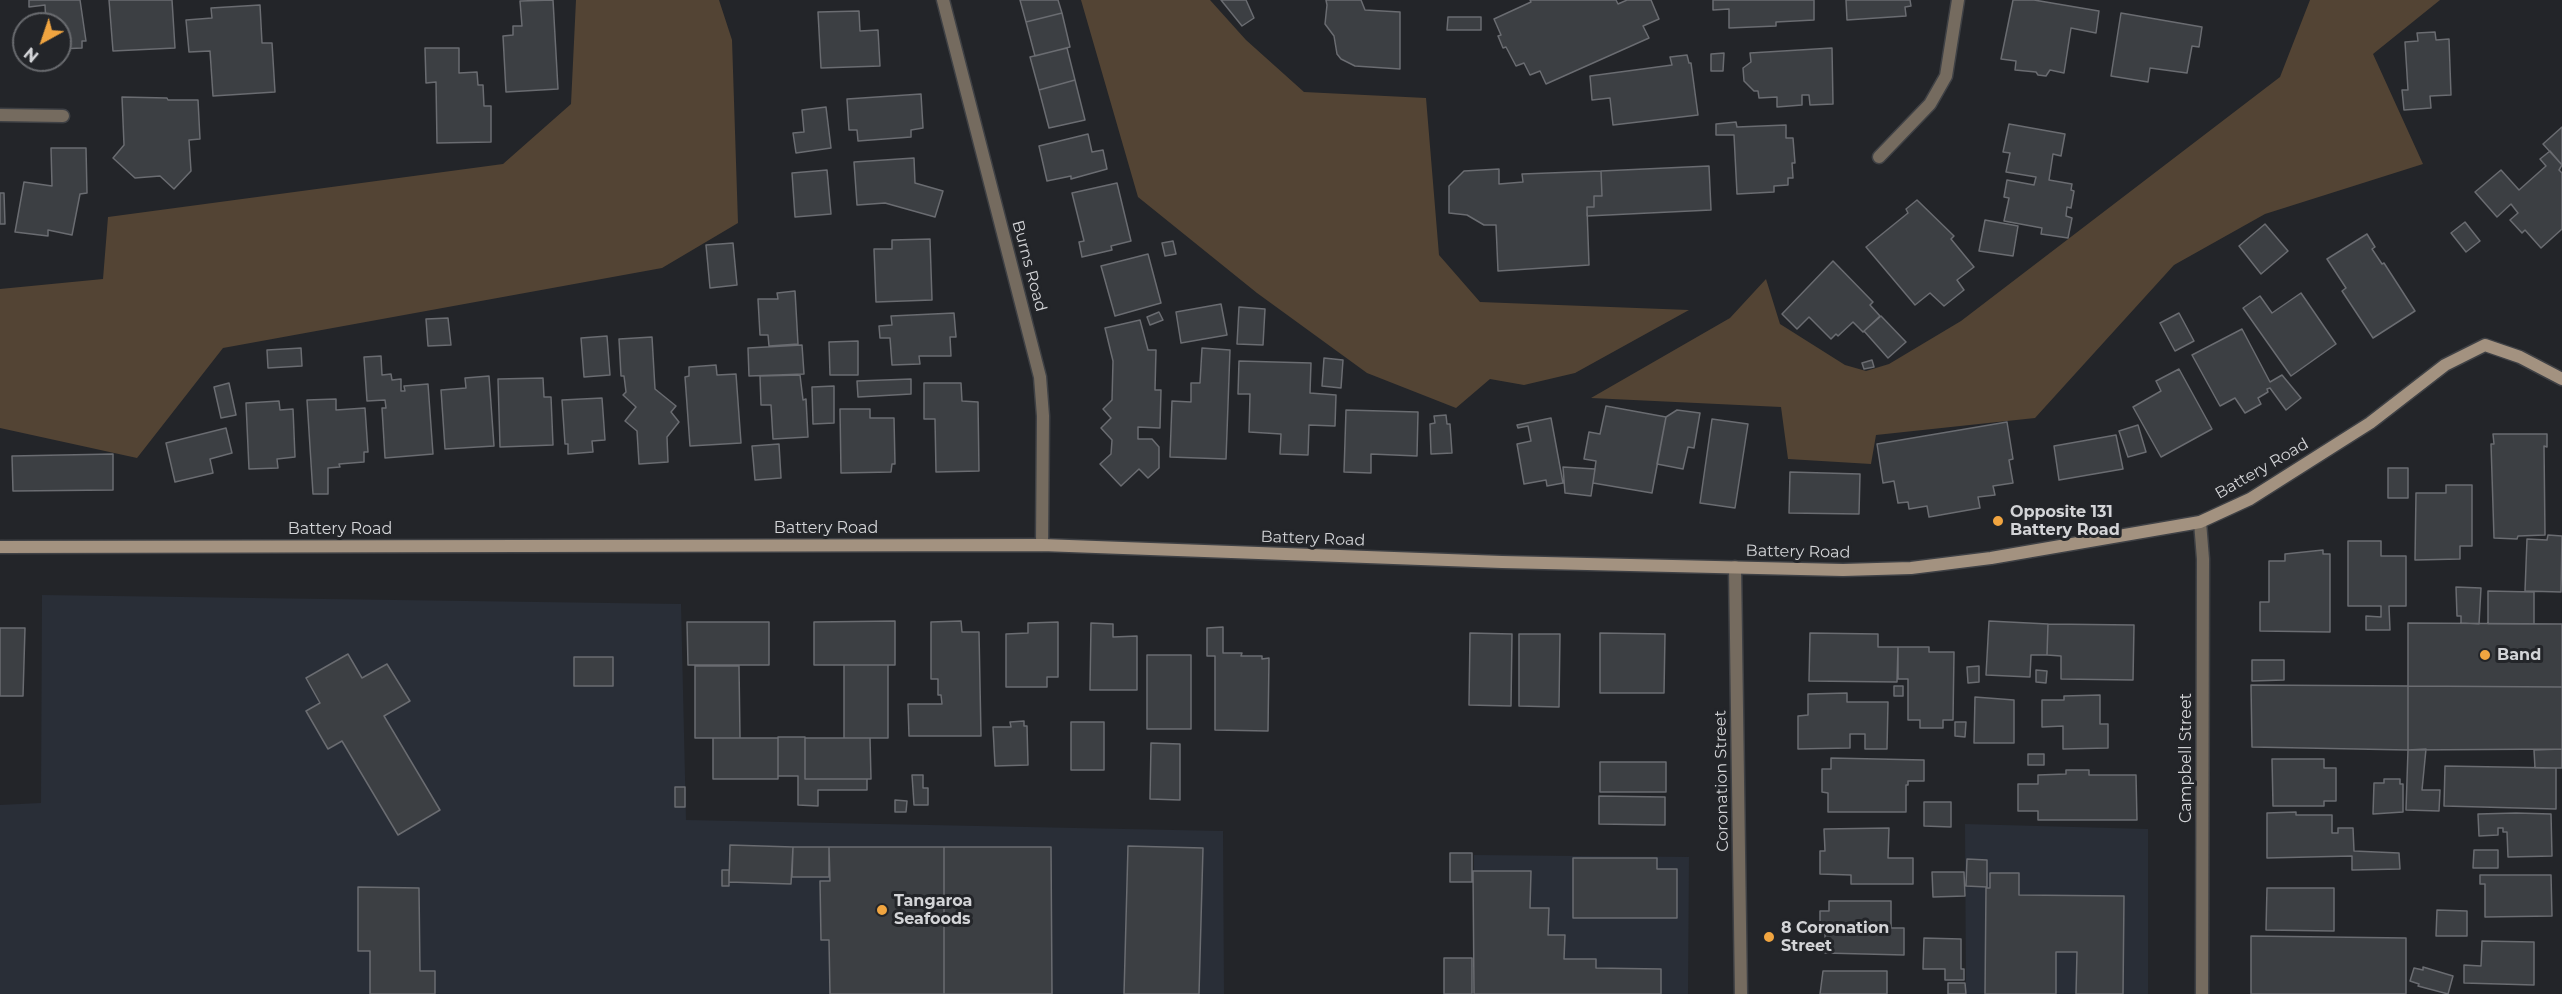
<!DOCTYPE html>
<html>
<head>
<meta charset="utf-8">
<style>
  body { margin:0 }
  #map { position:relative; width:2562px; height:994px; overflow:hidden; background:#232529; font-family:Montserrat,sans-serif }
  canvas { display:block }
  .north { position:absolute; left:12px; top:12px; width:60px; height:60px; box-sizing:border-box; background:#232529; border:2px solid #696b6f; border-radius:50%; rotate:220deg; font-size:16px; font-weight:700; line-height:24px; text-align:center; color:#d3d4d7 }
  .north::after { content:''; display:block; margin:auto; width:21px; height:27px; background:#f1a540; clip-path:polygon(50% 0,100% 100%,50% 72%,0 100%) }
</style>
</head>
<body>
<div id="map">
<canvas width="2562" height="994"></canvas>
<div class="north">N</div>
</div>
<script>
const c = document.querySelector('canvas').getContext('2d');
c.lineJoin = 'round';
function fill(path, color) { c.fillStyle = color; c.fill(path, 'evenodd'); }
function strokePath(path, color, width, dash) { c.strokeStyle = color; c.lineWidth = width; c.lineCap = dash ? 'butt' : 'round'; c.setLineDash(dash || []); c.stroke(path); }
function drawText(font, color, halo, rows, align = 'center') {
  c.font = font + ' Montserrat,sans-serif'; c.lineWidth = 6; c.setLineDash([]); c.textBaseline = 'middle'; c.strokeStyle = halo; c.fillStyle = color; for (const [text, x, y, turn = 0] of rows) {
    c.save(); c.translate(x, y); c.rotate((+turn || 0) * Math.PI / 180); c.textAlign = isNaN(turn) ? turn : align; if (halo) c.strokeText(text, 0, 0); c.fillText(text, 0, 0); c.restore();
  }
}
fill(new Path2D(`
  M42,595L681,604L686,820L1223,831L1224,994H0V805L41,803Z
  M1965,824L2148,829V994H1966Z
  M1474,855L1689,857L1688,994H1474Z`), '#292e37');
fill(new Path2D(`
  M576,0H719L732,40L738,223L662,268L223,348L137,458L0,428V289L103,279L108,217L503,164L571,104Z
  M1081,0H1210L1246,40L1304,92L1426,98L1439,255L1480,302L1689,310L1575,373L1524,385L1490,379L1456,408L1367,373L1257,293L1138,197Z
  M2310,0H2440L2373,54L2423,164L2265,214L2174,265L2035,418L1876,435L1871,464L1788,459L1781,407L1591,398L1730,318L1766,279L1780,324L1845,365L1866,371L1889,364L1961,321L2280,77Z`), '#534434');
const building = new Path2D(`
  M29,0H80L86,41H82V48L60,49V24H46L45,5L29,7Z
  M109,0H172L175,48L113,51Z
  M553,0L558,89L506,92L503,36L513,35V26H522L520,1Z
  M1020,0H1058L1062,13L1026,22Z
  M1221,0H1246L1254,18L1242,26Z
  M1326,0H1361L1365,10L1400,12V69L1355,66L1341,59L1337,54L1334,36L1325,24L1327,5Z
  M1530,0H1616L1618,4L1627,0H1651L1659,19L1643,26L1649,38L1546,84L1540,71L1530,75L1524,63L1516,66L1506,47L1503,48L1498,36L1501,35L1494,19L1531,2Z
  M1713,0H1814V20L1776,22V26L1729,28V9L1713,10Z
  M1846,0H1910L1911,6L1905,7L1906,16L1847,20Z
  M2013,0H2034L2099,11L2096,33L2071,28L2064,73L2050,70L2046,76L2038,75L2036,72L2015,70L2016,61L2001,59Z
  M260,5L262,43H272L275,92L213,96L210,51L189,52L186,20L212,18L211,8Z
  M859,11L860,31L878,30L880,66L821,68L818,12Z
  M1062,13L1070,47L1035,56L1026,22Z
  M2121,13L2202,27L2199,47L2192,46L2187,73L2150,68L2148,82L2111,76Z
  M1448,17H1481V30H1447Z
  M2435,32L2436,40L2449,39L2451,95L2430,96L2431,108L2404,110L2402,90H2408L2405,42L2418,41L2417,33Z
  M425,48H459V73L477,72L478,85H483L484,106H491V142L437,143L436,82L426,83Z
  M1067,48L1075,80L1039,90L1030,57Z
  M1832,48L1833,104L1810,105L1809,95H1802V105L1777,107V97L1759,98L1758,91H1754L1744,81L1743,68L1751,62L1750,53Z
  M1724,53L1723,71H1711V54Z
  M1687,55L1689,63H1691L1698,115L1613,125L1610,98L1592,100L1590,76L1672,65L1670,57Z
  M1075,80L1085,120L1049,128L1039,90Z
  M921,94L923,128L911,130V137L858,141L857,130H849L847,99Z
  M122,97L167,98L168,100H198L200,139L189,140L191,171L174,189L160,176L135,178L113,158L124,145Z
  M826,107L831,148L796,153L793,133L804,132L802,110Z
  M1736,122L1737,127L1786,125V138H1793L1795,163H1792L1793,178H1788V185L1774,186V192L1737,194L1734,135H1716V124Z
  M2009,124L2065,134L2061,156L2053,154L2049,180L2072,184L2071,190L2074,191L2071,208L2067,207L2066,216L2072,218L2068,238L2041,234L2042,228L2004,221L2009,198L2004,197L2007,180L2034,185L2036,177L2006,172L2010,153L2003,152Z
  M2562,127V165L2543,144Z
  M1088,134L1092,152L1103,150L1107,169L1071,179V176L1047,181L1039,146Z
  M51,148H86L87,193L80,194L72,235L48,230V236L15,232L24,182L52,186Z
  M2550,151L2562,165L2559,170L2562,173V229L2541,248L2525,230L2522,233L2510,220L2518,213L2511,204L2497,217L2475,192L2501,170L2519,190L2546,166L2540,159Z
  M914,158L915,183L943,191L935,217L885,203L857,205L854,162Z
  M1709,166L1711,210L1587,216V207H1594V196H1602L1601,171Z
  M1499,169V184L1523,182L1522,174L1601,171L1602,196H1594V207H1587L1589,265L1498,271L1496,225H1484L1467,215L1449,213V186L1464,171Z
  M827,170L831,214L795,217L792,173Z
  M1117,183L1131,241L1111,246L1112,250L1082,257L1079,242L1084,241L1072,193Z
  M0,193H4L5,224H0Z
  M1917,200L1954,236L1951,239L1974,267L1957,280L1964,290L1944,306L1930,293L1915,305L1866,247L1908,213L1906,209Z
  M1985,220L2018,226L2013,256L1979,251Z
  M2465,222L2480,241L2466,252L2451,233Z
  M2265,224L2288,251L2261,274L2239,246Z
  M2367,234L2375,247L2372,249L2382,264L2384,263L2415,311L2373,338L2342,291L2346,288L2327,259Z
  M930,239L932,300L876,302L874,249H892V240Z
  M1173,241L1176,254L1165,256L1162,243Z
  M733,243L737,285L710,288L706,245Z
  M1148,254L1161,303L1115,316L1101,266Z
  M1833,261L1873,302L1870,305L1880,316L1863,332L1853,322L1838,336L1836,334L1831,339L1809,317L1797,329L1782,314Z
  M795,291L798,344L769,346L768,335H760L758,299H778L777,293Z
  M2301,293L2336,344L2291,376L2243,308L2260,296L2272,313Z
  M1221,304L1227,335L1181,343L1176,312Z
  M1239,307L1265,309L1263,345L1237,344Z
  M1159,312L1163,320L1150,325L1147,317Z
  M954,313L956,337H950L951,356H919L920,364L892,365L890,338H880L879,326L892,325L891,316Z
  M2179,313L2194,341L2175,351L2160,323Z
  M1881,316L1906,342L1888,358L1864,331Z
  M448,318L451,345L428,346L426,319Z
  M1140,320L1148,350H1156L1155,390H1161L1160,428L1138,427V439H1152L1159,447V468L1148,478L1139,469L1121,486L1100,464L1111,454L1112,440L1101,428L1111,418L1103,409L1112,400L1113,361L1105,328Z
  M2242,329L2270,382L2282,375L2301,398L2286,410L2270,388L2267,389L2268,392L2258,398L2261,404L2245,413L2235,398L2220,406L2192,355Z
  M607,336L610,375L584,377L581,338Z
  M652,337L655,389L676,406L671,412L679,422L667,437L668,462L639,464L637,431L625,421L636,407L623,395L626,392L624,376H621L619,339Z
  M858,341V375H830L829,342Z
  M802,345L804,374L749,376L748,348Z
  M301,348L302,366L268,368L267,350Z
  M1202,348L1230,350L1226,459L1170,457L1172,401L1191,402V383H1200Z
  M381,356L382,375L391,374L392,380L401,379V391H405L404,386L428,384L433,454L385,458L382,408H386L385,400L367,401L364,357Z
  M1324,358L1343,360L1341,388L1322,386Z
  M1872,360L1874,367L1864,369L1862,363Z
  M1239,361L1311,363L1310,393L1336,395L1335,426L1309,425L1308,455L1280,454L1281,434L1249,432L1250,394H1238Z
  M716,365L717,375L736,374L741,443L690,446L685,377L689,376V367Z
  M2179,369L2212,429L2161,457L2133,407L2161,391L2156,381Z
  M800,375L803,400L806,399L808,437L773,439L771,405H761L760,376Z
  M489,376L494,446L445,449L441,390L466,388L465,378Z
  M543,378L544,397H551L553,445L500,447L498,379Z
  M911,379V394L858,397L857,381Z
  M229,383L236,415L221,418L214,387Z
  M924,383H961L962,401L978,402L979,471L936,472L935,419H924Z
  M834,386V423L813,424L812,387Z
  M602,398L605,440L592,441L593,452L568,454V444H565L562,400Z
  M336,399V410L365,408L368,452H364V462L339,464L340,467L328,468V494H313L307,400Z
  M279,401L280,410L293,409L295,457L277,459L278,468L249,469L246,403Z
  M1606,406L1666,417L1652,493L1593,483L1596,461L1584,459L1589,432L1600,434Z
  M840,409H870V418H894L895,464H892L891,472L841,473Z
  M1346,410L1418,412L1417,456L1371,454V473L1344,472Z
  M1677,410L1700,413L1694,448L1688,447L1683,469L1657,464L1666,417Z
  M1446,415L1447,424H1450L1452,453L1431,454L1430,424L1435,423L1434,416Z
  M1551,418L1563,483L1547,486L1546,480L1524,484L1517,444L1531,441L1528,426L1518,428L1517,425Z
  M1712,419L1748,424L1735,508L1700,503Z
  M2007,422L2013,459L2009,460L2013,483L1993,486L1995,495L1978,497L1980,508L1929,517L1927,506L1909,509L1908,502L1898,503L1894,481L1883,483L1877,444Z
  M2138,425L2146,452L2128,457L2119,431Z
  M226,428L232,453L210,459L213,473L175,482L166,443Z
  M2493,434H2547V447L2544,446L2545,535L2518,536L2517,539L2494,538L2491,444H2494Z
  M2116,435L2123,469L2059,480L2054,446Z
  M779,444L781,478L755,480L752,446Z
  M113,454V490L13,491L12,456Z
  M1563,467L1595,469L1591,496L1565,493Z
  M2388,468H2408V498H2388Z
  M1790,472L1860,474L1859,514L1789,513Z
  M2446,485H2472V546H2460V559L2415,560L2416,493H2446Z
  M2548,535L2562,536L2561,592L2525,591L2527,539L2547,540Z
  M2348,541H2381V556H2406V606H2389L2390,630H2366V616L2381,617V606H2348Z
  M2323,550V554H2330V632L2260,631V602H2269V561H2285V554Z
  M2456,587L2481,588L2479,624L2461,623V616H2457Z
  M2488,591L2534,592V624H2488Z
  M895,621V665H814V622Z
  M961,621L962,632H979L981,736H909L908,704H942L941,695H938V679H931V622Z
  M1989,621L2048,624L2047,655H2031L2030,677L1986,675Z
  M687,622H769V665H688Z
  M1058,622V677H1047V687H1006V634L1028,633V623Z
  M1091,623L1113,624V637L1137,636V690H1090Z
  M2408,623L2562,624V687L2408,686Z
  M2048,624L2134,625L2133,680L2061,679V656L2047,655Z
  M1223,627V653H1242L1241,656H1262V659L1269,658L1268,731L1215,730V656H1207V628Z
  M0,628H25L23,696H0Z
  M1470,633L1512,634L1511,706L1469,705Z
  M1600,633L1665,634L1664,693H1600Z
  M1810,633L1878,634V647H1898L1897,682L1809,681Z
  M1519,634H1560L1559,707L1519,706Z
  M1898,647H1929V652H1954L1953,720H1943V728H1920V720H1908V679H1898Z
  M348,654L362,678L387,664L410,701L384,716L440,810L398,835L342,741L328,749L306,711L320,703L306,678Z
  M1147,655H1191V729H1147Z
  M574,657H613V686H574Z
  M2252,660H2284V680L2252,681Z
  M844,665H888V738H844Z
  M695,666H739L740,738H695Z
  M1979,666V682L1968,683L1967,667Z
  M2036,670L2047,671L2046,683L2036,682Z
  M2251,685L2408,686V750L2252,747Z
  M1894,686H1903V696H1894Z
  M2408,686L2562,687V749L2408,750Z
  M1847,693V702H1888L1887,749H1865V734H1850V748L1798,749V716L1808,715V694Z
  M2100,695V724H2108V748L2063,749V726L2042,727V700H2064V696Z
  M1975,697L2014,700V743H1974Z
  M1024,721V726H1027L1028,765L995,766L993,727H1011L1010,722Z
  M1071,722H1104V770H1071Z
  M1955,722H1966L1965,737L1955,736Z
  M778,737H805V779H867V790H818V806L798,805V776H778Z
  M713,738H778V779H713Z
  M805,738H870L871,779H805Z
  M1151,743L1180,744V800L1150,799Z
  M2426,749L2422,790H2440L2439,811L2406,810L2408,750Z
  M2562,749V768H2535L2534,750Z
  M2028,754H2044V765H2028Z
  M1831,758L1924,760V781H1908V785H1906V812H1828V793L1822,792V769H1831Z
  M2272,759H2324V768H2336V801H2324V806H2273Z
  M1600,762H1666V792H1600Z
  M2445,766L2556,768V809L2444,806Z
  M2066,770H2089V775H2136L2137,820H2038V811H2018V784H2038V775L2066,774Z
  M912,775H923V788H928V805H914Z
  M2384,779H2400V784H2403V812L2373,814L2374,783H2384Z
  M675,787H685V807H675Z
  M1599,796L1665,797V825L1599,824Z
  M895,800L907,801L906,812H895Z
  M1924,802H1951V827L1924,826Z
  M2296,812V815H2332V833H2338V828H2353L2354,851L2399,853L2400,869L2352,870V856L2267,858V813Z
  M2516,813L2551,814L2552,856L2508,857L2507,832H2503V828H2498V835L2479,836L2478,814Z
  M1889,828L1888,858H1913V884H1851V875L1820,874V851H1825L1824,829Z
  M730,845L793,847L791,884L729,882Z
  M1128,846L1203,848L1199,994H1124Z
  M793,847H829V877H792Z
  M829,847H944V994H830L829,940H821L820,881H830Z
  M944,847H1051L1052,994H944Z
  M2474,850H2498V868H2473Z
  M1450,853H1472V882H1450Z
  M1573,858H1657V869H1677V918H1573Z
  M1967,859L1987,860V887L1966,886Z
  M722,870H729V886H722Z
  M1473,871H1531L1530,908H1549L1548,935H1565L1564,959H1596V968L1661,969V994H1474Z
  M1932,872H1964L1965,896L1933,897Z
  M1990,873H2019V895L2124,896L2123,994H2076L2077,952H2056V994H1985L1986,888H1990Z
  M2480,875H2551L2552,916L2485,917V884H2480Z
  M358,887L419,888L420,971H435V994H370V951H358Z
  M2267,888H2334V931L2266,930Z
  M1829,901H1891V928H1904V955L1825,953V934L1820,933V911H1829Z
  M2437,910L2467,911V936H2436Z
  M2251,936L2406,938V994H2251Z
  M1924,938L1961,939V969H1964V980H1945V969H1923Z
  M2482,941L2534,942V985L2464,983V965L2481,966Z
  M1444,958H1472V994H1444Z
  M2423,967L2453,976L2448,994L2418,986L2419,984L2410,981L2414,968L2423,970Z
  M1823,971H1887V994H1820Z
  M1948,983H1965L1966,994H1948Z`);
fill(building, '#3c3f43');
strokePath(building, '#6a6c71', 1.5);
const street = new Path2D(`
  M943,0L1040,377L1043,416L1042,545
  M0,115L63,116
  M1879,157L1930,104L1946,76L1958,0
  M2200,522L2203,559L2202,994
  M1735,567L1741,994`);
const secondary = new Path2D(`
  M0,547L1042,545L1502,562L1843,570L1911,568L1991,558L2200,522L2250,499L2370,423L2445,365L2485,345L2520,357L2562,379`);
strokePath(street, '#3f4145', 15);
strokePath(secondary, '#3f4145', 15);
strokePath(street, '#756b5f', 12);
strokePath(secondary, '#a39280', 12);
for (const [x, y, r, color] of [
  [1998,521,6,"#f1a540"],
  [2485,655,6,"#f1a540"],
  [882,910,6,"#f1a540"],
  [1769,937,6,"#f1a540"]
]) { const dot = new Path2D(); dot.arc(x, y, r, 0, 2 * Math.PI); c.fillStyle = color; c.fill(dot); strokePath(dot, '#232529', 2); }
drawText('16px', '#d3d4d7', '#232529', [
  ["Burns Road",1029,266,75],
  ["Battery Road",2262,469,-30],
  ["Battery Road",826,528],
  ["Battery Road",340,529],
  ["Battery Road",1313,539,2],
  ["Battery Road",1798,552,1],
  ["Campbell Street",2186,758,-90],
  ["Coronation Street",1722,781,-91]
]);
drawText('bold 16px', '#d3d4d7', '#232529', [
  ["Opposite 131",2010,512],
  ["Battery Road",2010,530],
  ["Band",2497,655],
  ["Tangaroa",894,901],
  ["Seafoods",894,919],
  ["8 Coronation",1781,928],
  ["Street",1781,946]
], 'left');
</script>
</body>
</html>
